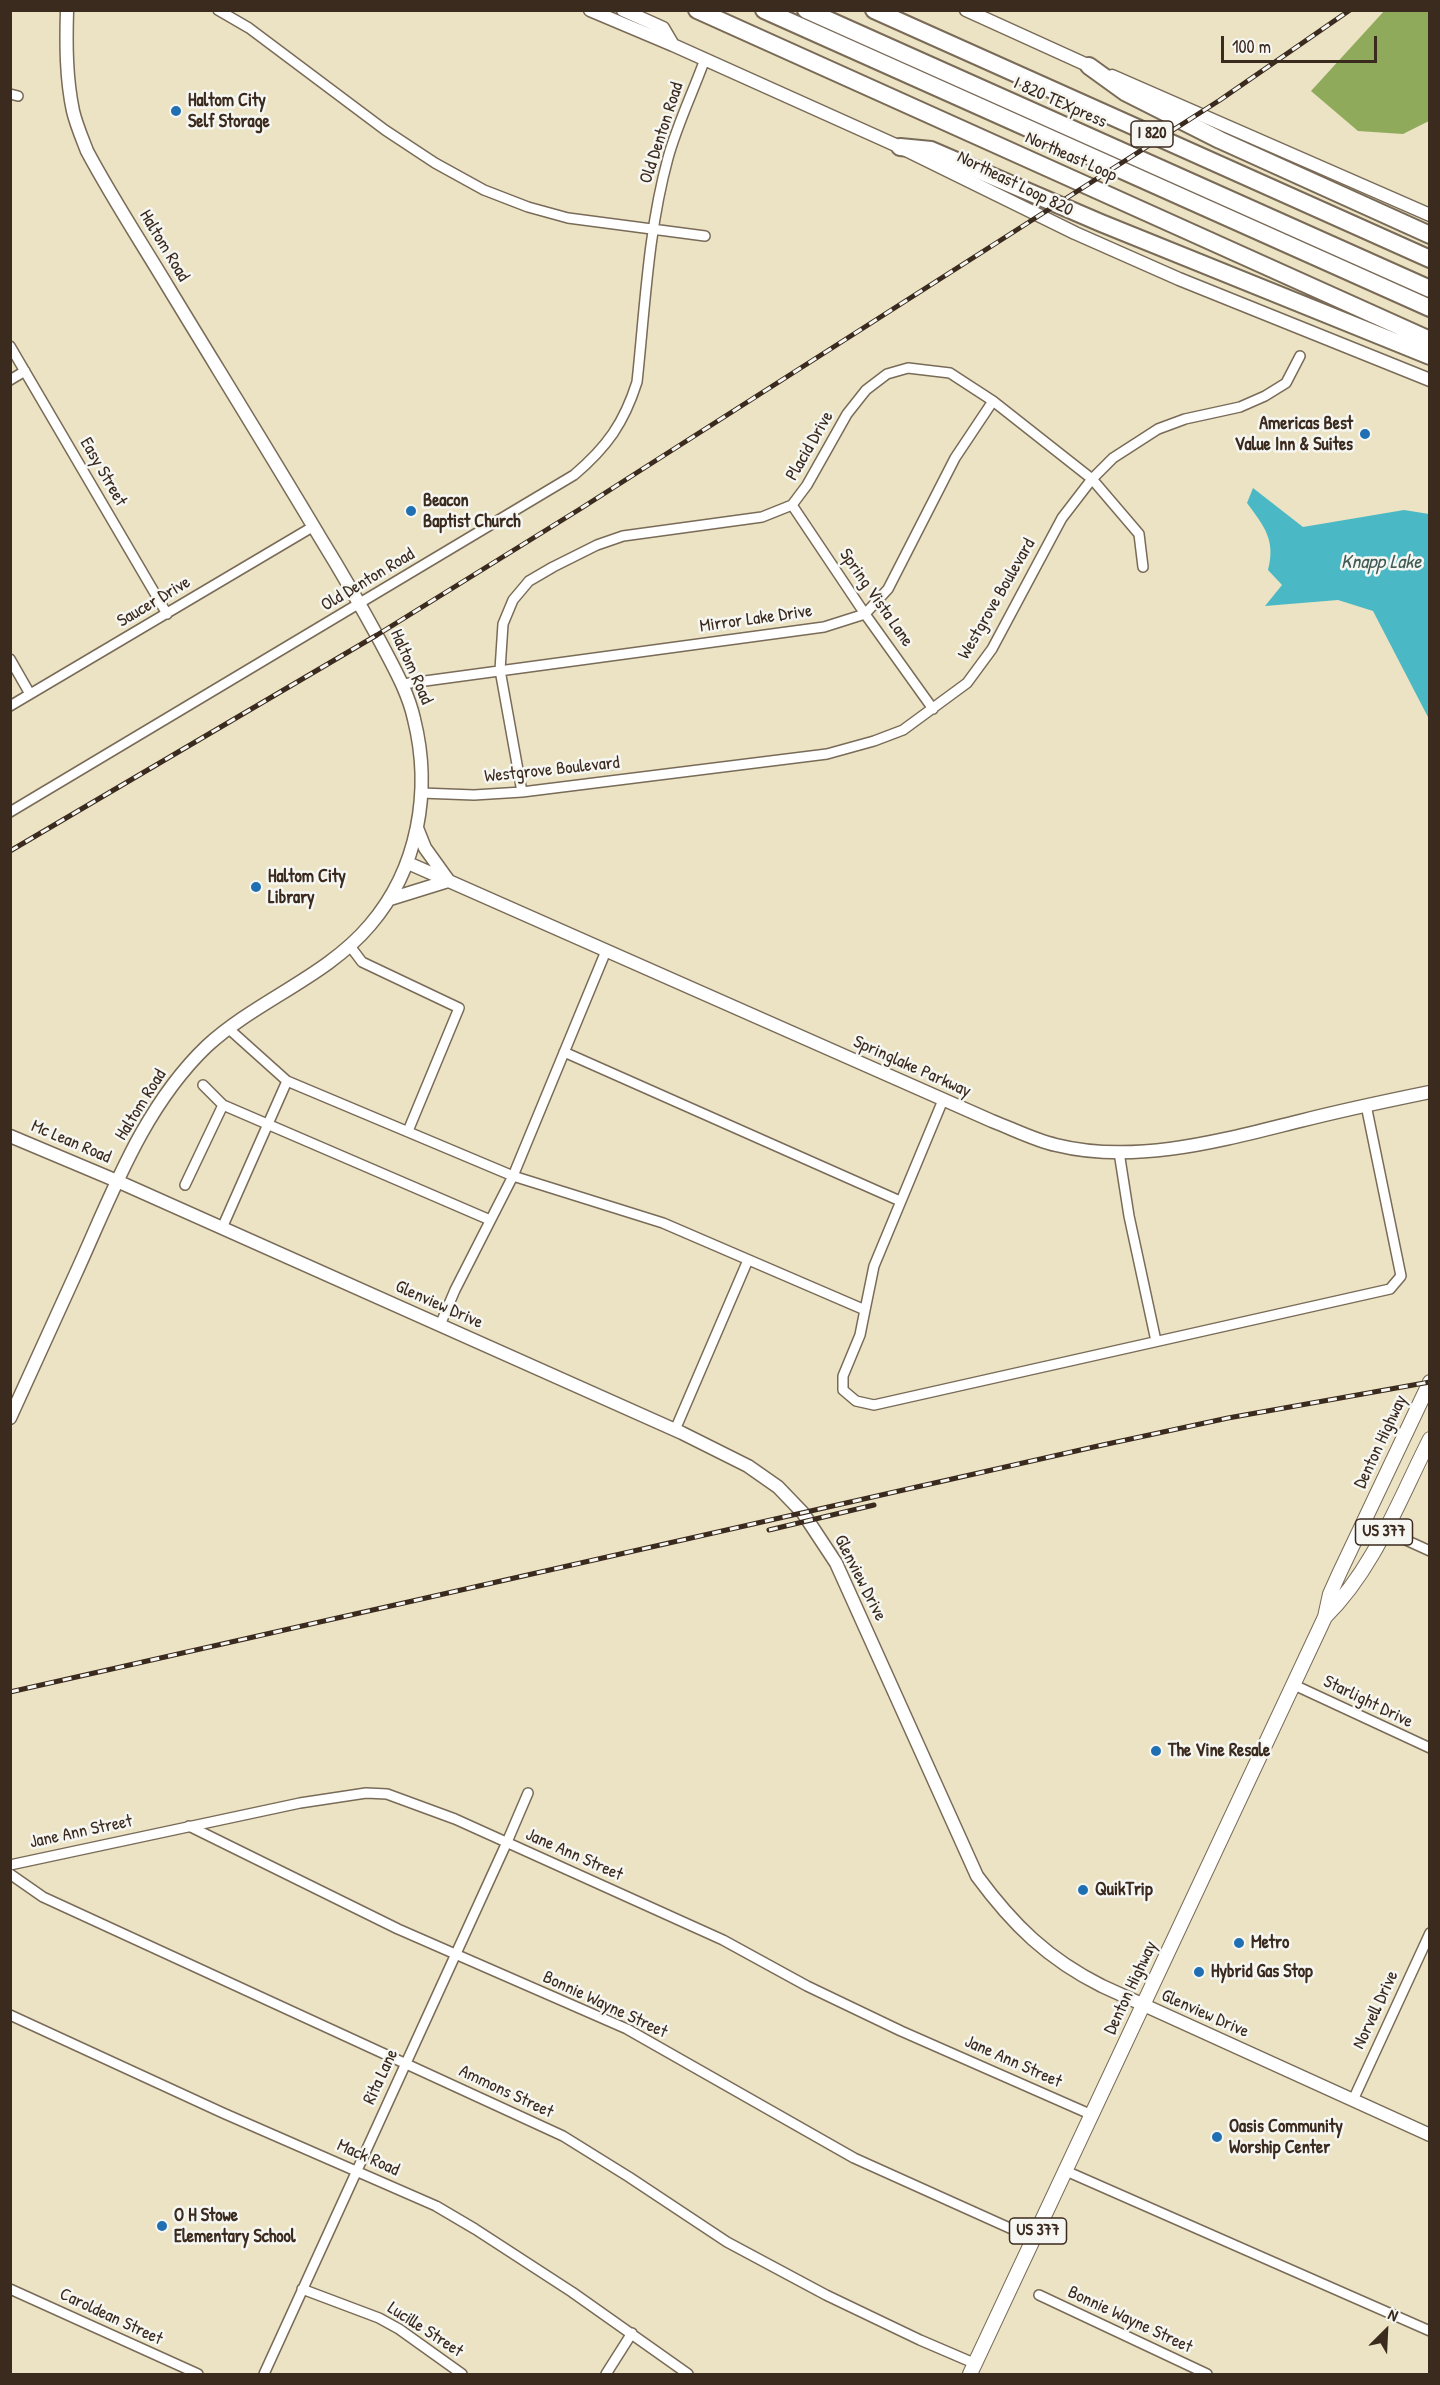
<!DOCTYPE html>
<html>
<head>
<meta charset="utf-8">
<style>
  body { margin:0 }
  #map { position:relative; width:1440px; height:2385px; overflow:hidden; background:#ebe3c3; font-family:"Patrick Hand",sans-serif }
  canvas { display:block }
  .frame { position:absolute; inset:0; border:12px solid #3b2a1e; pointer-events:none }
  .north { position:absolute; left:1356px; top:2301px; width:60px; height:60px; -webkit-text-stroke:4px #f6f6f2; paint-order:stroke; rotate:24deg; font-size:16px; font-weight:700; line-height:24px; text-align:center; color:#3b2a1e }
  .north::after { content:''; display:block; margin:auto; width:21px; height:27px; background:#3b2a1e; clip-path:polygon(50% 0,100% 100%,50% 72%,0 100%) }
  .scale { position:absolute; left:1221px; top:36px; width:156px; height:27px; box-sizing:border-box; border:3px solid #3b2a1e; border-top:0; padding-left:8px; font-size:18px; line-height:21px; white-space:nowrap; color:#3b2a1e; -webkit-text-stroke:4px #f6f6f2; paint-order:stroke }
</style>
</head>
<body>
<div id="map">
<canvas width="1440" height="2385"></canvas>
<div class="frame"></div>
<div class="north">N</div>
<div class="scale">100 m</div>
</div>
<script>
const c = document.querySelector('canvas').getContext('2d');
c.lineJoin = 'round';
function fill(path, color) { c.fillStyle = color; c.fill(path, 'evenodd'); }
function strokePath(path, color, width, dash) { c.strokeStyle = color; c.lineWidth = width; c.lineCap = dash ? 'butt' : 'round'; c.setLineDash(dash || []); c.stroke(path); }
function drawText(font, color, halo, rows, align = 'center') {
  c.font = font + ' "Patrick Hand",sans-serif'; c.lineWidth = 5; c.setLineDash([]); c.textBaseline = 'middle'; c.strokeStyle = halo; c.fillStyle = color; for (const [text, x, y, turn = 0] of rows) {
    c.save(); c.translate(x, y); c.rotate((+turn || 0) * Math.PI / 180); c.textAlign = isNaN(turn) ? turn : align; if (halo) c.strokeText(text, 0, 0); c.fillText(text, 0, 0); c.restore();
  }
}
fill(new Path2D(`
  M1385,10L1429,11V121L1403,134L1358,131L1311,91Z`), '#90aa5c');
fill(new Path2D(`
  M1253,488L1303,527L1404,510L1429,514V719L1373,611L1338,600L1265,606L1282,585L1268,570C1276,540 1264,526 1247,503Z`), '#4bb9c5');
const street = new Path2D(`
  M218,10L249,28L385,130L435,163L484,190L528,207L568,218L705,236
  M10,94L18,96
  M10,346L167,614
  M10,380L25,371
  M792,505L865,614L933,709
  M10,659L30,694
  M403,684L824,627L865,614L888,589L955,458L993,401
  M10,706L314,526
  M522,792L500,670L503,624L513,600L529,581L553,567L597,545L623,536L762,517L792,505L807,485L847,414L866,390L887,374L908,368L950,373L993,401L1092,479L1139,534L1143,567
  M421,793L474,795L522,792L827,754L874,741L903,730L967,683L992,649L1062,518L1092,479L1113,458L1158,429L1185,419L1240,407L1265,396L1286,383L1300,356
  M10,812L574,475C607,447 624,423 637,382C645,308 648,231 668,158C677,125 693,92 705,59
  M350,946L362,962L459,1008L408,1131
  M229,1029L287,1081L513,1176L663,1223L865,1310L860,1335L843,1376V1390L856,1401L874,1405L1390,1289L1401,1276L1366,1105
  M564,1052L900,1201
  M203,1085L223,1105L490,1220
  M1119,1152L1129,1216L1156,1341
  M185,1185L223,1105
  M222,1228L287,1081
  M865,1310L874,1266L943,1100
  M440,1325L455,1290L513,1176L606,951
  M675,1430L748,1260
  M1364,1521L1430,1551
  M1292,1684L1430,1748
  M189,1826L398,1929L627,2029L854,2158L1034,2239
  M10,1865L300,1803L366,1793L387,1794L455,1819L723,1940L807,1986L901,2031L1092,2115
  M10,1874L43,1897L563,2136L629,2177L727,2242L826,2295L920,2340L976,2364
  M10,2015L223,2113L436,2206L475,2229L572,2292L688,2374
  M1353,2100L1430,1933
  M1066,2171L1430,2331
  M10,2289L198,2374
  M302,2289L379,2318L399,2329L462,2374
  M1039,2295L1207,2374
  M264,2374L507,1842L528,1793
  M606,2374L632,2333`);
const secondary = new Path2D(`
  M590,10L673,45L900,147L1075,233L1179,279L1430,380
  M623,10L663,28L673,45
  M966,10L1096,69
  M1112,76L1430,215
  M417,828L425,848L448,880
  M408,863L992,1121C1013,1129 1034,1140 1056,1145C1136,1165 1223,1140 1300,1121C1343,1110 1386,1101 1430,1092
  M390,899L448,881
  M10,1136L117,1181L682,1433L748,1466L778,1487L803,1513L836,1563L977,1876C1013,1925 1048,1959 1102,1986L1430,2135
  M10,1418C32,1369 54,1321 76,1273C112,1194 143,1107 207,1046C257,1000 326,977 370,925C418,869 432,791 414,719C408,692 394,668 381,643C362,608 342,573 321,539C271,455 219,371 168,287C141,242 112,198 87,151C82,138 76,124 73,111C66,78 66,44 67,10`);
const primary = new Path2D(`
  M1325,1617C1374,1569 1399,1500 1430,1439
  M970,2374L1325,1617L1330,1594L1339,1574L1430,1382`);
const highway = new Path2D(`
  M697,10L1430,340
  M764,10L1430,308
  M806,10L1430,289
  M874,10L1430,259
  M1089,66L1125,92L1220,140L1430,235
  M900,147L931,150L1101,223L1430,356`);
strokePath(street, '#796b58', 12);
strokePath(secondary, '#796b58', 15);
strokePath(primary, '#796b58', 16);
strokePath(highway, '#796b58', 20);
strokePath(street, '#fff', 9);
strokePath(secondary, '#fff', 12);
strokePath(primary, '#fff', 14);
strokePath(highway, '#fff', 16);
const rail = new Path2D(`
  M10,851L377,635L580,509L1220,100L1350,10
  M769,1530L874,1505
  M10,1692L1098,1446L1228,1418L1430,1382`);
strokePath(rail, '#3b2a1e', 5);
strokePath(rail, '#f6f6f2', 3, [9]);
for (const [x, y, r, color] of [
  [176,111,6,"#1f6fb2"],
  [1365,434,6,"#1f6fb2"],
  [411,511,6,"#1f6fb2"],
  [256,887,6,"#1f6fb2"],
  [1156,1751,6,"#1f6fb2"],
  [1083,1890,6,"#1f6fb2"],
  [1239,1943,6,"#1f6fb2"],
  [1199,1972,6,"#1f6fb2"],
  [1217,2137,6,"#1f6fb2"],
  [162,2226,6,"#1f6fb2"]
]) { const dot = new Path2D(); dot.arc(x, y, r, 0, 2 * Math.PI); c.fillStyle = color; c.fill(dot); strokePath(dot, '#f6f6f2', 2); }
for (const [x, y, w] of [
  [1152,134,42],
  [1384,1532,57],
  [1038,2231,57]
]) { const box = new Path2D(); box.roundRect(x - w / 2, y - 13, w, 26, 4.5); c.fillStyle = '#f6f6f2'; c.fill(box); strokePath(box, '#3b2a1e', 1.5); }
drawText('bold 16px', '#3b2a1e', null, [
  ["I 820",1152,134],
  ["US 377",1384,1532],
  ["US 377",1038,2231]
]);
drawText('bold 18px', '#3b2a1e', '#f6f6f2', [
  ["Haltom City",188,101],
  ["Self Storage",188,122],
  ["Americas Best",1353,424,"right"],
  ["Value Inn & Suites",1353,445,"right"],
  ["Beacon",423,501],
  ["Baptist Church",423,522],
  ["Haltom City",268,877],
  ["Library",268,898],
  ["The Vine Resale",1168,1751],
  ["QuikTrip",1095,1890],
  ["Metro",1251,1943],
  ["Hybrid Gas Stop",1211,1972],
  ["Oasis Community",1229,2127],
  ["Worship Center",1229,2148],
  ["O H Stowe",174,2216],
  ["Elementary School",174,2237]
], 'left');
drawText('18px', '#3b2a1e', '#f6f6f2', [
  ["I 820 TEXpress",1060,103,24],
  ["Old Denton Road",662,133,-72],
  ["Northeast Loop",1071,157,24],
  ["Northeast Loop 820",1015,184,26],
  ["Haltom Road",164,246,59],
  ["Placid Drive",810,446,-60],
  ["Easy Street",103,472,60],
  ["Old Denton Road",368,580,-31],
  ["Spring Vista Lane",876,598,55],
  ["Westgrove Boulevard",997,599,-60],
  ["Saucer Drive",154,602,-31],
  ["Mirror Lake Drive",756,619,-8],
  ["Haltom Road",411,667,66],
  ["Westgrove Boulevard",552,770,-6],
  ["Springlake Parkway",912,1067,24],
  ["Haltom Road",141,1105,-58],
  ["Mc Lean Road",71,1142,23],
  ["Glenview Drive",439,1305,24],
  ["Denton Highway",1381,1442,-65],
  ["Glenview Drive",860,1578,63],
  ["Starlight Drive",1368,1702,26],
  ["Jane Ann Street",81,1832,-12],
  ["Jane Ann Street",574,1855,24],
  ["Denton Highway",1131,1988,-65],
  ["Bonnie Wayne Street",605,2005,25],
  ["Norvell Drive",1376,2010,-65],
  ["Glenview Drive",1205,2014,24],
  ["Jane Ann Street",1013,2062,24],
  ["Rita Lane",381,2077,-65],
  ["Ammons Street",506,2092,25],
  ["Mack Road",368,2158,24],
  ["Caroldean Street",111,2317,25],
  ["Bonnie Wayne Street",1130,2320,25],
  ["Lucille Street",425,2330,33]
]);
drawText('italic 20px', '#415c58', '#f6f6f2', [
  ["Knapp Lake",1381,563]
]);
</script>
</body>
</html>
